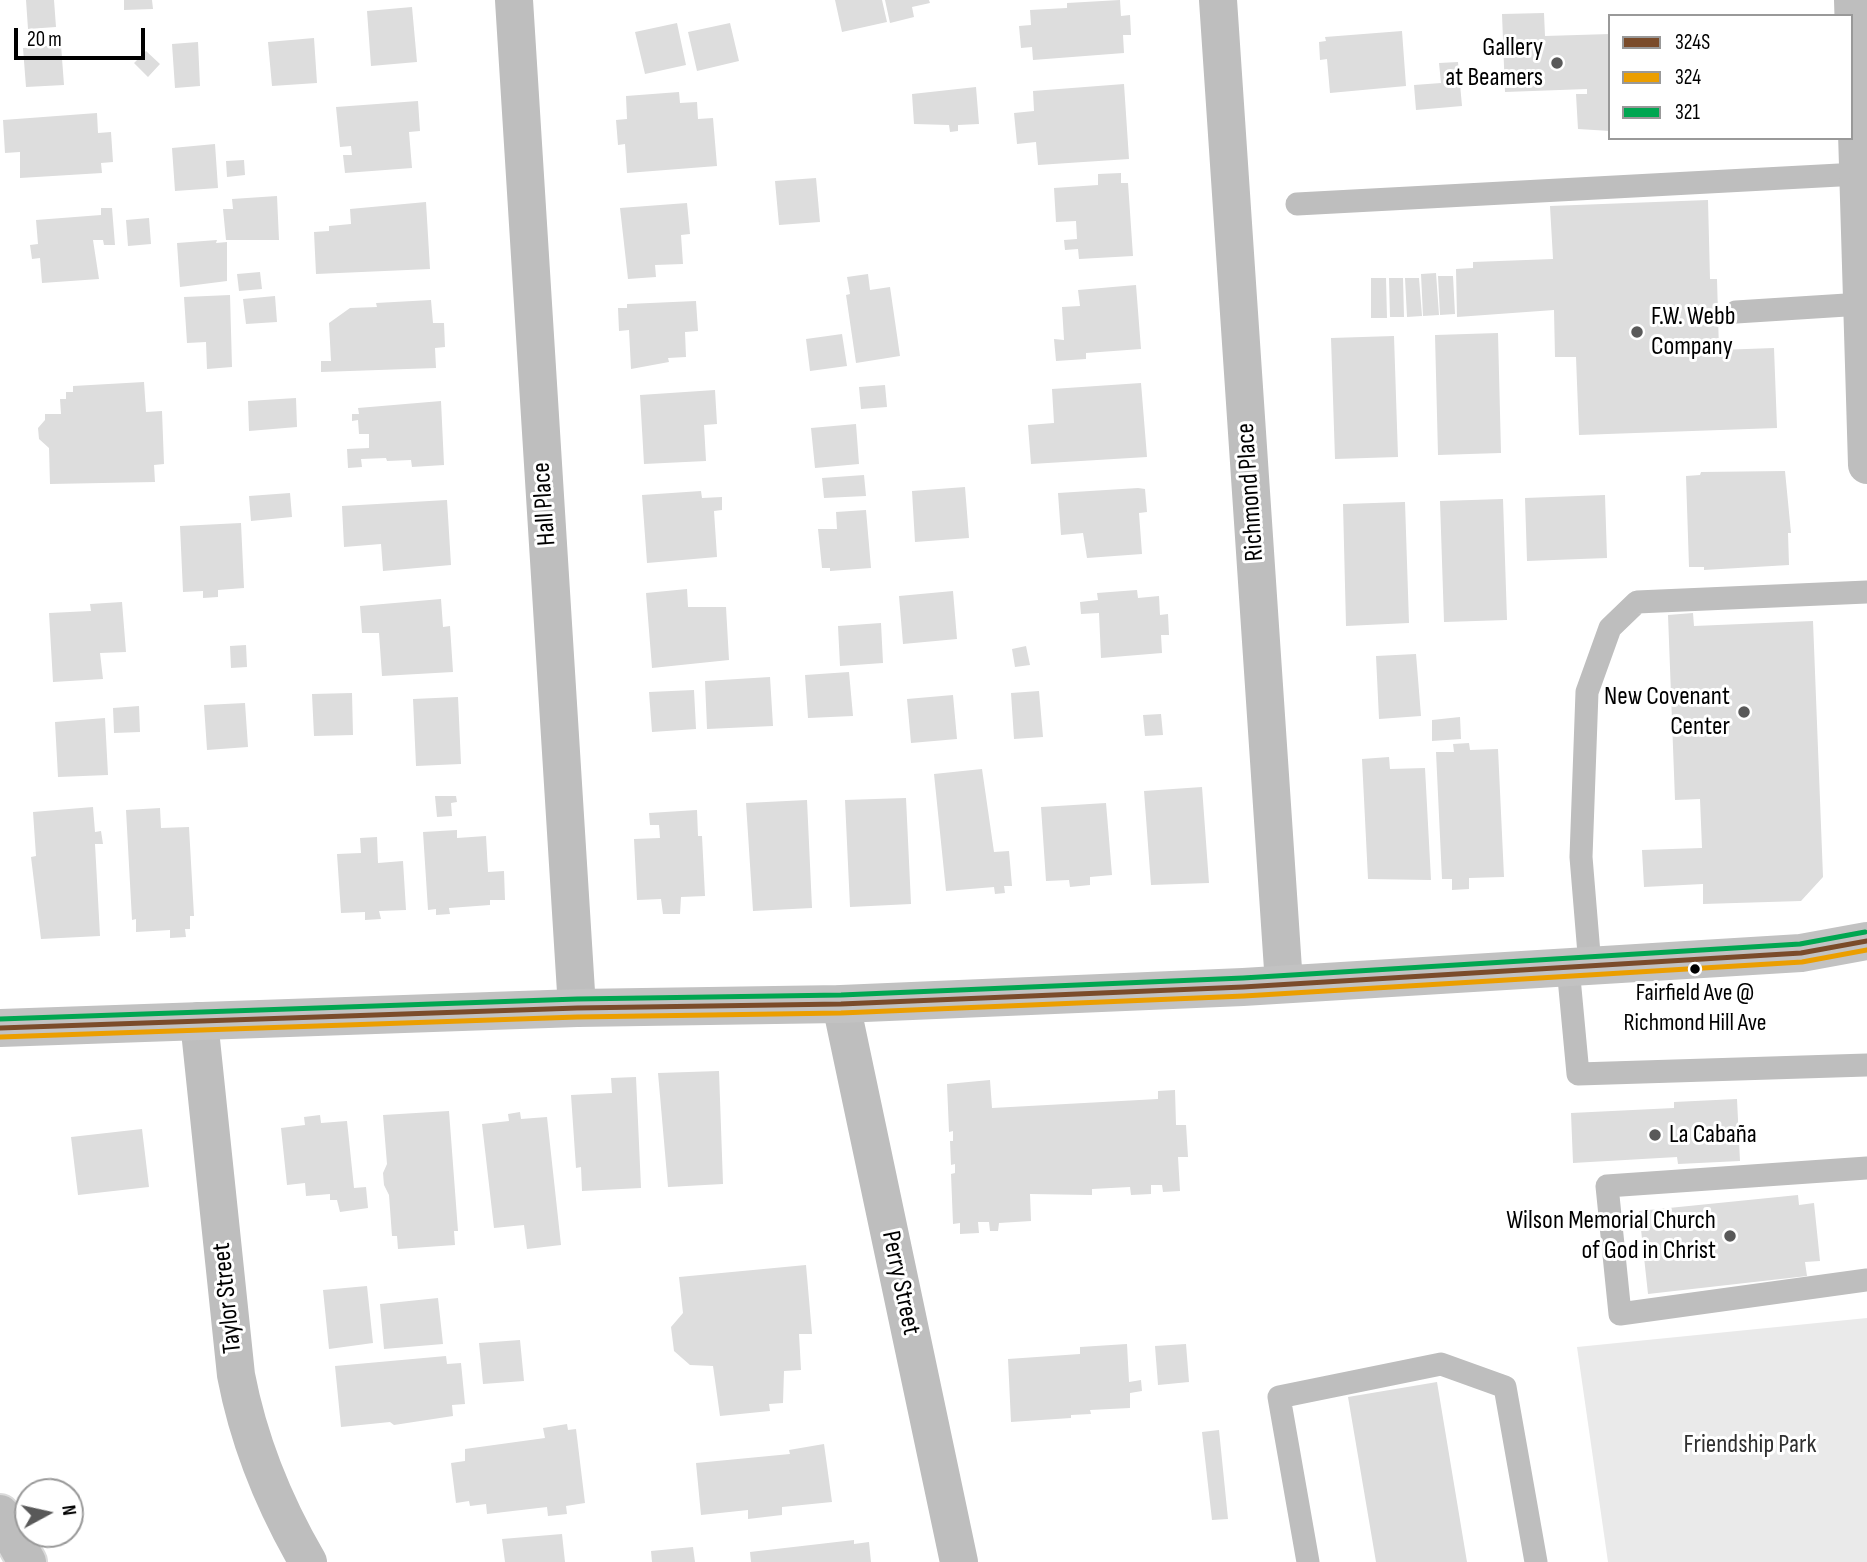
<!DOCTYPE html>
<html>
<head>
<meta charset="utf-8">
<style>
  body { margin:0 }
  #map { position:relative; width:1867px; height:1562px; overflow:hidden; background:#fff; font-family:"Sofia Sans Condensed",sans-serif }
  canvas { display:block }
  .legend { position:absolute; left:1608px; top:14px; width:245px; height:126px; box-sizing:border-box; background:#fff; border:2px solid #999; margin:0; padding:9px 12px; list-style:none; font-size:21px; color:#000 }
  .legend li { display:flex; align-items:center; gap:14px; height:35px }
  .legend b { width:35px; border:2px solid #999 }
  .north { position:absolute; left:14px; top:1478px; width:70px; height:70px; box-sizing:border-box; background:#fff; border:2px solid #999; border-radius:50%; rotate:82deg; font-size:19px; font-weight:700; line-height:28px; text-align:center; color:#000 }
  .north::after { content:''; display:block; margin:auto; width:24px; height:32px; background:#595959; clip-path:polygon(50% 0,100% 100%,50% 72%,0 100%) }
  .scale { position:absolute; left:14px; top:28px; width:131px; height:32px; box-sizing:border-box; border:4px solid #000; border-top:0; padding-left:9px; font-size:21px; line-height:24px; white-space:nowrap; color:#000; -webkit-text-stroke:5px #fff; paint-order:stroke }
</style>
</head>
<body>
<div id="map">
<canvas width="1867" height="1562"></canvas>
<ul class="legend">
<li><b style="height:9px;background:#7a4b2a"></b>324S</li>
<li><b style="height:9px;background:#eb9e00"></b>324</li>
<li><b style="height:9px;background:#00a651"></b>321</li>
</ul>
<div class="north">N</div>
<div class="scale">20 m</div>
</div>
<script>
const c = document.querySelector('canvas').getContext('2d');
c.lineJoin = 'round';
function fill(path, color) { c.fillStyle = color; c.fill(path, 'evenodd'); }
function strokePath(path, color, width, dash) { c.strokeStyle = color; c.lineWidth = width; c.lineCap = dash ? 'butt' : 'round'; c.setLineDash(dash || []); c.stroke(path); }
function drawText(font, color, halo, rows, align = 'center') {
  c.font = font + ' "Sofia Sans Condensed",sans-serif'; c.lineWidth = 6; c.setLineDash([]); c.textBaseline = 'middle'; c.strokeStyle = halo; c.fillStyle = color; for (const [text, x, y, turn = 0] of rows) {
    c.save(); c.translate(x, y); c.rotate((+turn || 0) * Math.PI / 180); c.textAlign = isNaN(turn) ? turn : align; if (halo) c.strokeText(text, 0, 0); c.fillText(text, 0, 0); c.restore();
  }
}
fill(new Path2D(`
  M1867,1318V1562H1608L1577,1347Z`), '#eaeaea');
fill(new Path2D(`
  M26,0H54L56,27L28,29Z
  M124,0H152L153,9L124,10Z
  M835,0H882L887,22L842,32Z
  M885,0H929L930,3L912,7L914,17L890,23Z
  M1120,0L1121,16L1130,15L1131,35H1123L1124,53L1033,60L1032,47L1021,48L1019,26L1031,25L1030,10L1067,8V3Z
  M412,7L417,62L371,66L367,11Z
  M1544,13L1545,36L1610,34V131L1578,129L1576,94H1587V89L1505,92L1502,14Z
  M677,23L686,65L645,74L635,32Z
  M730,23L739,61L697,71L688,32Z
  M1402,31L1406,86L1330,93L1327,59L1320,60L1319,42L1326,41L1325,37Z
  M314,38L317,83L272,86L268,42Z
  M198,42L200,86L175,88L172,44Z
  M61,45L64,85L26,87L23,48Z
  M146,51L160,64L148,77L134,63Z
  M1458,62L1462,106L1416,110L1414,85L1441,83L1439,63Z
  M1124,84L1129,159L1038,165L1036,142L1017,144L1014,113L1034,111L1033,91Z
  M976,87L979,124L958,125V131L950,132L949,125L914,124L912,94Z
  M679,92L680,103L697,102L698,119L713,118L717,166L627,173L625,144L618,145L616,120L627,119L626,96Z
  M418,101L420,131L409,132L412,168L345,173L343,155H352L351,146L340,147L336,107Z
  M97,113L98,133L111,132L113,162L101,163L102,173L20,178V152L5,153L3,120Z
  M215,144L218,188L175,191L172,148Z
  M244,160L245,175L227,177L226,161Z
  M1121,173V183H1128L1133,256L1079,259L1078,249L1065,250L1064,240L1077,239L1076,221L1056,222L1054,188L1098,185V174Z
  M816,178L820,222L779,225L775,181Z
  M277,196L279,240H226L223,209H233L232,199Z
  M1708,200L1710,279H1717L1719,350L1774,348L1777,428L1579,435L1576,357H1555L1554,310L1457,317L1456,269L1473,268V262L1553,259L1550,206Z
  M426,202L430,269L316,274L314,232L329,231V226L351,224L350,209Z
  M687,203L690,234L681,235L683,264L655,265L656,277L628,279L620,208Z
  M101,208H112L115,245H104L103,240H93L99,279L42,283L40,258L32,259L30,245L38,244L36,220L101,215Z
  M149,218L151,244L128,246L126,220Z
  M217,240L216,243L227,242V281L180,287L177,243Z
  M260,272L262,289L239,291L237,274Z
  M1436,273L1439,315L1423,316L1421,274Z
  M868,274L870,290L890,287L900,356L856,363L846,295L850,294L847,277Z
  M1438,276H1453L1455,314L1440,315Z
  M1371,278H1386L1387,318H1371Z
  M1389,278H1403L1404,317H1390Z
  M1405,278H1419L1422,316L1407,317Z
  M1136,285L1141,349L1086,353V359L1056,361L1054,339L1064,340L1062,307L1080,306L1078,290Z
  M230,295L232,367L207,369L206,342L187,343L184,297Z
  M275,296L277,322L246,324L243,299Z
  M431,300L433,323H444L445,347L435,348L436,368L321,372V361H331L329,323L350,308L377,307L376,303Z
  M696,301L698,331L685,332L686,357L668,358L669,362L631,369L629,330L619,331L618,308H627V304Z
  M1498,333L1501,453L1438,455L1435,335Z
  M842,334L847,366L810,371L806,339Z
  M1394,336L1398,457L1335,459L1331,338Z
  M144,382L146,412L162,411L164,464L154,465L155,482L50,484L49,448L39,439L38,428L45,420V414H61L60,399H66V392H73V386Z
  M1141,383L1147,457L1031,464L1028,425L1054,423L1052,389Z
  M885,385L887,407L861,409L859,387Z
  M715,390L717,424L704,425L706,461L644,464L640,395Z
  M296,398L297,427L249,431L248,401Z
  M441,401L444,465L412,467L411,460L387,461L386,458L361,459L362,467L348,468L347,449L369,448V434H359L358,420L352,421V414H359L358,408Z
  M856,424L859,464L815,468L811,428Z
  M1785,471L1791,533H1788L1789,565L1704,570V567H1689L1686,476L1700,475L1701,472Z
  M864,475L866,496L824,498L822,478Z
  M965,487L969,538L915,542L912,491Z
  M1138,488L1145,489L1147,512L1139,513L1142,554L1087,558L1083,533L1061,535L1058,493Z
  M701,491L702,498L722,497V510L714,511L717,557L647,563L642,495Z
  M290,493L292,517L251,521L249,496Z
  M1605,495L1607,558L1527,561L1525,498Z
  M1503,499L1507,620L1444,622L1440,501Z
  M447,500L451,565L383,571L381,544L344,547L342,506Z
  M1405,502L1409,623L1346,626L1343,504Z
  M866,510L871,568L830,571V568H822L818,529H837L836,512Z
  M241,523L244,588L218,590V597L203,598V591L183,592L180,526Z
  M687,589L688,607H726L729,660L652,668L646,593Z
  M1137,590L1138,598L1159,596L1160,615L1168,614L1169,635H1161L1162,653L1101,658L1099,613L1081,614L1080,602L1098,600L1097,593Z
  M953,591L957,639L903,644L899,596Z
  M441,599L443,627L450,626L453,672L382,676L379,633H362L360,606Z
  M122,602L126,652L100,653L103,679L53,682L49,613L91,611L90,604Z
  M1693,613L1694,626L1813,621L1823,877L1801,901L1703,904V884L1644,887L1642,850L1702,848L1700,799L1675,800L1668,615Z
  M881,623L883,663L840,666L838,626Z
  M246,645L247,667L231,668L230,646Z
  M1026,646L1030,665L1015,667L1012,649Z
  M1416,654L1421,716L1379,719L1376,656Z
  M849,672L853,716L808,718L805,675Z
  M770,677L773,726L707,729L705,681Z
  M694,690L696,729L652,732L649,692Z
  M1039,691L1043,737L1014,739L1011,693Z
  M352,693L353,735L314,736L312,694Z
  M953,695L957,739L911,743L907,699Z
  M458,697L461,764L416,766L413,699Z
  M245,703L248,747L207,750L204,705Z
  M139,706L140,732L114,733L113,708Z
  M1161,714L1163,735L1145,736L1143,715Z
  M1460,717L1461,739L1432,741V720Z
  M105,718L108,775L58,777L55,722Z
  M1469,743L1470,750L1498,749L1504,877L1469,878V889L1452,890V879H1442L1436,752H1454L1453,744Z
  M1389,757L1390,769L1425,768L1431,880L1368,879L1362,759Z
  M982,769L994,852L1009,851L1012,886H1004L1005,893L995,894L994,887L946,891L934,774Z
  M1202,787L1209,883L1151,885L1144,791Z
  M435,796H456L457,802L451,803L452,816L437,817Z
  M906,798L911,904L850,907L845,800Z
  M807,800L812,908L753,911L746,803Z
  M1106,803L1112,875L1090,877V885L1070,887L1069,880L1046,881L1041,807Z
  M93,807L95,832L101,831L103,844H95L100,936L41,939L31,857L36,856L33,812Z
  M160,808L161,828L189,827L194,916H190V929H185L186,937L170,938V930L136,932V919L132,920L126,810Z
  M697,810L698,836H702L705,896L681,897L680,914H663L661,899L637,900L634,839L660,838L659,825H650L649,813Z
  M457,830V838L486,836L488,872L504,871L505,900H490V905L449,908L450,914L436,915V909L428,910L423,832Z
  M377,837L378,863L403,861L406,910L379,911L381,919L365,920V912L341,913L337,854L361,853L360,838Z
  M719,1071L723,1184L668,1187L658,1073Z
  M636,1077L641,1188L582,1191L581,1167L576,1168L571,1095L612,1093L611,1078Z
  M990,1080L992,1108L1158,1099V1091L1175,1090L1176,1125H1186L1188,1157H1178L1180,1191L1163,1192L1162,1185H1151V1194L1131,1195L1130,1187L1092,1189V1195L1030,1194L1031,1221L999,1223L998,1231H990L989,1222H978L979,1233L960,1234V1223L953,1224L951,1174L955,1173V1164L951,1165L950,1141H953V1131L949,1132L947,1084Z
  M1737,1099L1740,1161L1678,1164L1677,1157L1573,1163L1571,1113L1674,1108V1102Z
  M449,1111L458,1231H454L455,1245L398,1249L397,1236H392L389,1195L384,1185L383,1173L387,1164L383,1115Z
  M520,1112L521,1119L547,1117L561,1245L527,1249L524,1225L494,1228L482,1124L509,1121L508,1114Z
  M320,1115L321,1123L347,1121L354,1188L366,1187L368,1208L340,1212L337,1200H330V1194L306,1196L305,1183L287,1185L281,1128L305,1125L304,1117Z
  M142,1129L149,1187L78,1195L71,1137Z
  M1798,1195L1799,1205L1814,1203L1820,1261L1805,1262L1807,1276L1648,1294L1639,1211Z
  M806,1265L812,1334H799L801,1370L784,1371L783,1403L769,1404L770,1411L720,1416L713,1366L690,1365L674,1351L671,1327L683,1313L679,1277Z
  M367,1286L373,1343L329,1349L323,1290Z
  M438,1298L443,1344L384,1349L380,1304Z
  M520,1340L524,1381L483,1384L479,1343Z
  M1127,1344L1129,1382L1141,1380L1142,1391L1130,1393V1408L1090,1410L1091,1414L1071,1415V1418L1011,1422L1008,1359L1080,1354V1347Z
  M1186,1344L1189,1382L1158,1385L1155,1346Z
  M446,1356L447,1364L461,1363L465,1404L452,1405L453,1416L394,1425L390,1422L341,1427L335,1366Z
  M1437,1382L1467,1562H1376L1348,1397Z
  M567,1424L568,1430L576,1429L585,1503L566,1506L567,1514L548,1516L547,1507L487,1514L486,1504L470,1506L469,1501L456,1503L451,1463L465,1461V1449L545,1438L543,1428Z
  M1219,1430L1228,1519L1212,1520L1202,1432Z
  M824,1444L832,1502L782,1507V1515L748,1519V1510L701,1515L696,1463L790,1454L789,1450Z
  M562,1534L565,1562H505L502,1539Z
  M854,1540V1544L869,1542L871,1562H751L750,1552Z
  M693,1547L695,1562H652L651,1551Z`), '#ddd');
const motorway = new Path2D(`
  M0,1514L27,1562`);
strokePath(motorway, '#dbdbdb', 42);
strokePath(new Path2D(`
  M1297,204L1858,174
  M1736,312L1862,304
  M1590,966L1581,857L1587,692L1610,628L1637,602L1867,592
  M1568,967L1578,1074L1867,1065
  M1867,1168L1607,1186L1620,1314L1867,1280
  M1308,1562L1279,1397L1441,1364L1505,1387L1536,1562`), '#bebebe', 23);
strokePath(new Path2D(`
  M514,0L577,1008
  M1218,0L1284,984
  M1853,0L1867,465
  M841,1004L959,1562
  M199,1021L236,1375C249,1443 273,1502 308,1562`), '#bebebe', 38);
strokePath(new Path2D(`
  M0,1028L577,1008L841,1004L1243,987L1801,953L1867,941`), '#c2c2c2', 38);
strokePath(motorway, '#bdbdbd', 38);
strokePath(new Path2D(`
  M0,1028L577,1008L841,1004L1243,987L1801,953L1867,941`), '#7a4b2a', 5);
strokePath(new Path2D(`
  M0,1037L577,1017L841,1013L1244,996L1802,962L1867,950`), '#eb9e00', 5);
strokePath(new Path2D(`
  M0,1019L577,999L841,995L1243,978L1800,944L1865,932`), '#00a651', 5);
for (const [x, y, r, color] of [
  [1557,63,7,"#595959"],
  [1637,332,7,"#595959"],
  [1744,712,7,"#595959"],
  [1695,969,6,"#000"],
  [1655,1135,7,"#595959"],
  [1730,1236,7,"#595959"]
]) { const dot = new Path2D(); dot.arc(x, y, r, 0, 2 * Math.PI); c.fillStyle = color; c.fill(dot); strokePath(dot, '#fff', 2.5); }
drawText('24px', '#000', '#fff', [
  ["Fairfield Ave @",1695,994],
  ["Richmond Hill Ave",1695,1024]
]);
drawText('26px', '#000', '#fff', [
  ["Gallery",1543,48],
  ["at Beamers",1543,78],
  ["F.W. Webb",1651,317,"left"],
  ["Company",1651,347,"left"],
  ["New Covenant",1730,697],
  ["Center",1730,727],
  ["La Cabaña",1669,1135,"left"],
  ["Wilson Memorial Church",1716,1221],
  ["of God in Christ",1716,1251]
], 'right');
drawText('26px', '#000', '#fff', [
  ["Richmond Place",1251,492,-94],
  ["Hall Place",545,504,-94],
  ["Perry Street",900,1283,78],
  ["Taylor Street",228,1298,-96]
]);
drawText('26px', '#303030', '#fff', [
  ["Friendship Park",1750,1445]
]);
</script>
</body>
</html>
